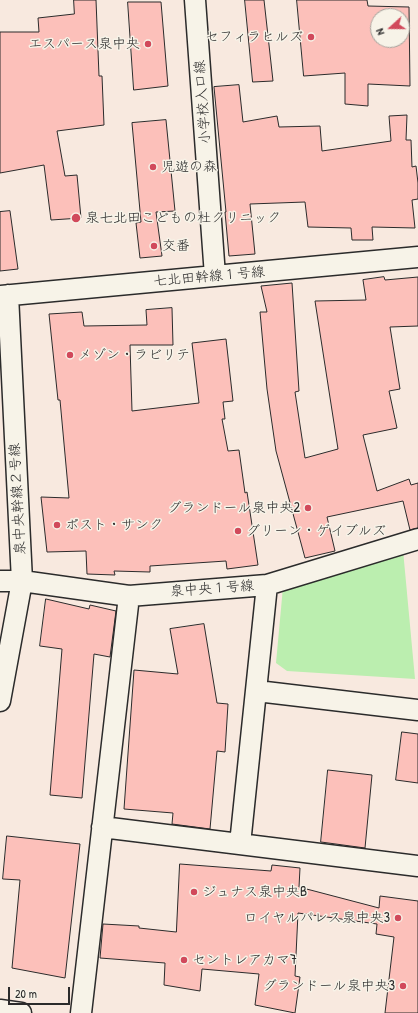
<!DOCTYPE html>
<html>
<head>
<meta charset="utf-8">
<style>
  body { margin:0 }
  #map { position:relative; width:418px; height:1013px; overflow:hidden; background:#f8e9df; font-family:"Patrick Hand",sans-serif }
  canvas { display:block }
  .north { position:absolute; left:370px; top:8px; width:40px; height:40px; box-sizing:border-box; background:#f7f3e8; border:1px solid #a5a39c; border-radius:50%; rotate:249deg; font-size:11px; font-weight:700; line-height:16px; text-align:center; color:#2b2b2b }
  .north::after { content:''; display:block; margin:auto; width:14px; height:18px; background:#d1495b; clip-path:polygon(50% 0,100% 100%,50% 72%,0 100%) }
  .scale { position:absolute; left:8px; top:987px; width:62px; height:18px; box-sizing:border-box; border:2px solid #2b2b2b; border-top:0; padding-left:5px; font-size:12px; line-height:14px; white-space:nowrap; color:#2b2b2b; -webkit-text-stroke:3px #f7f3e8; paint-order:stroke }
</style>
</head>
<body>
<div id="map">
<canvas width="418" height="1013"></canvas>
<div class="north">N</div>
<div class="scale">20 m</div>
</div>
<script>
const c = document.querySelector('canvas').getContext('2d');
c.lineJoin = 'round';
function fill(path, color) { c.fillStyle = color; c.fill(path, 'evenodd'); }
function strokePath(path, color, width, dash) { c.strokeStyle = color; c.lineWidth = width; c.lineCap = dash ? 'butt' : 'round'; c.setLineDash(dash || []); c.stroke(path); }
function drawText(font, color, halo, rows, align = 'center') {
  c.font = font + ' "Patrick Hand","Klee One",sans-serif'; c.lineWidth = 3; c.setLineDash([]); c.textBaseline = 'middle'; c.strokeStyle = halo; c.fillStyle = color; for (const [text, x, y, turn = 0] of rows) {
    c.save(); c.translate(x, y); c.rotate((+turn || 0) * Math.PI / 180); c.textAlign = isNaN(turn) ? turn : align; if (halo) c.strokeText(text, 0, 0); c.fillText(text, 0, 0); c.restore();
  }
}
fill(new Path2D(`
  M403,550L415,679L287,671L276,663L283,587Z`), '#bbeeaf');
const building = new Path2D(`
  M74,0H96L99,76H102L104,125L57,131L65,176L77,175L81,218L51,220L44,165L0,173V32H39L38,18L74,14Z
  M245,0H264L273,81L253,82Z
  M297,0H367L368,6L409,7L410,86L368,84V106L345,104V73L304,76ZM378,16H402V40H378Z
  M128,2H161L168,86L134,90Z
  M239,85L243,122L277,116L279,127L320,126L322,151L391,141L389,116L407,115L406,140H411L412,167L416,166L418,183V199L412,200L415,228L372,227L373,240H352L351,228L308,227L305,202L250,204L255,254L229,256L225,212H226L214,87Z
  M166,120L175,211L156,212L162,256L140,258L136,223L141,222L132,123Z
  M10,211L18,269L0,271V212Z
  M384,277L385,280L418,277V326L390,327L400,389L389,391L397,428L363,435L377,491L409,479L411,485L418,483V528L410,530L403,501L327,517L335,551L305,558L276,451L267,389L260,312H267L261,286L292,283L299,391L295,392L305,458L338,449L315,301L366,300L363,280Z
  M172,308L173,345H130L132,411L199,403L192,343L226,339L233,401L223,402L225,419H222L228,451L239,450L245,493L247,492L258,565L227,569L226,561L150,566V572L114,571L115,575L87,574L86,551L47,552L41,497L69,498L60,400H58L49,314L82,312L84,326L147,325L146,310Z
  M46,599L89,609L90,605L116,611L110,657L94,654L82,798L50,795L62,649L40,646Z
  M204,624L217,703L228,704L225,752L217,751L210,829L172,824L173,813L124,809L134,670L178,674L170,629Z
  M402,732L418,734V783L396,780Z
  M328,770L372,775L365,848L321,842Z
  M7,836L80,844L65,978L12,968L20,880L3,879Z
  M180,864L271,871L272,865L300,868L299,887L379,908L380,896L418,901V1013H385L394,937L376,934L377,924L298,913L295,976L300,977L295,1013L255,1005L259,974L202,969L200,991L164,985L165,963L100,958L103,924L139,926V928L176,932Z`);
fill(building, '#fcc0ba');
strokePath(building, '#2b2b2b', 1);
const minor = new Path2D(`
  M195,0L215,276
  M0,296L418,257
  M0,581H22L129,596L267,585L418,539
  M257,691L418,710
  M0,701L22,581L8,295
  M102,827L418,866
  M240,844L267,585
  M0,1010L21,1013
  M81,1013L129,596`);
strokePath(minor, '#2b2b2b', 23);
strokePath(minor, '#f7f3e8', 20);
for (const [x, y, r, color] of [
  [311,37,4,"#d1495b"],
  [148,44,4,"#d1495b"],
  [153,167,4,"#d1495b"],
  [76,218,5,"#d1495b"],
  [154,246,4,"#d1495b"],
  [70,355,4,"#d1495b"],
  [308,508,4,"#d1495b"],
  [57,525,4,"#d1495b"],
  [238,531,4,"#d1495b"],
  [194,892,4,"#d1495b"],
  [398,918,4,"#d1495b"],
  [184,960,4,"#d1495b"],
  [403,986,4,"#d1495b"]
]) { const dot = new Path2D(); dot.arc(x, y, r, 0, 2 * Math.PI); c.fillStyle = color; c.fill(dot); strokePath(dot, '#f7f3e8', 1.5); }
drawText('14px', '#2b2b2b', '#f7f3e8', [
  ["セフィラヒルズ",303,37,"right"],
  ["エスパース泉中央",140,44,"right"],
  ["児遊の森",161,167],
  ["泉七北田こどもの杜クリニック",85,218],
  ["交番",162,246],
  ["メゾン・ラビリテ",78,355],
  ["グランドール泉中央2",300,508,"right"],
  ["ポスト・サンク",65,525],
  ["グリーン・ゲイブルズ",246,531],
  ["ジュナス泉中央B",202,892],
  ["ロイヤルパレス泉中央3",390,918,"right"],
  ["セントレアカマ7",192,960],
  ["グランドール泉中央3",395,986,"right"]
], 'left');
drawText('14px', '#2b2b2b', '#f7f3e8', [
  ["小学校入口線",203,102,-94],
  ["七北田幹線１号線",209,277,-5],
  ["泉中央幹線２号線",18,499,-93],
  ["泉中央１号線",212,589,-4]
]);
</script>
</body>
</html>
